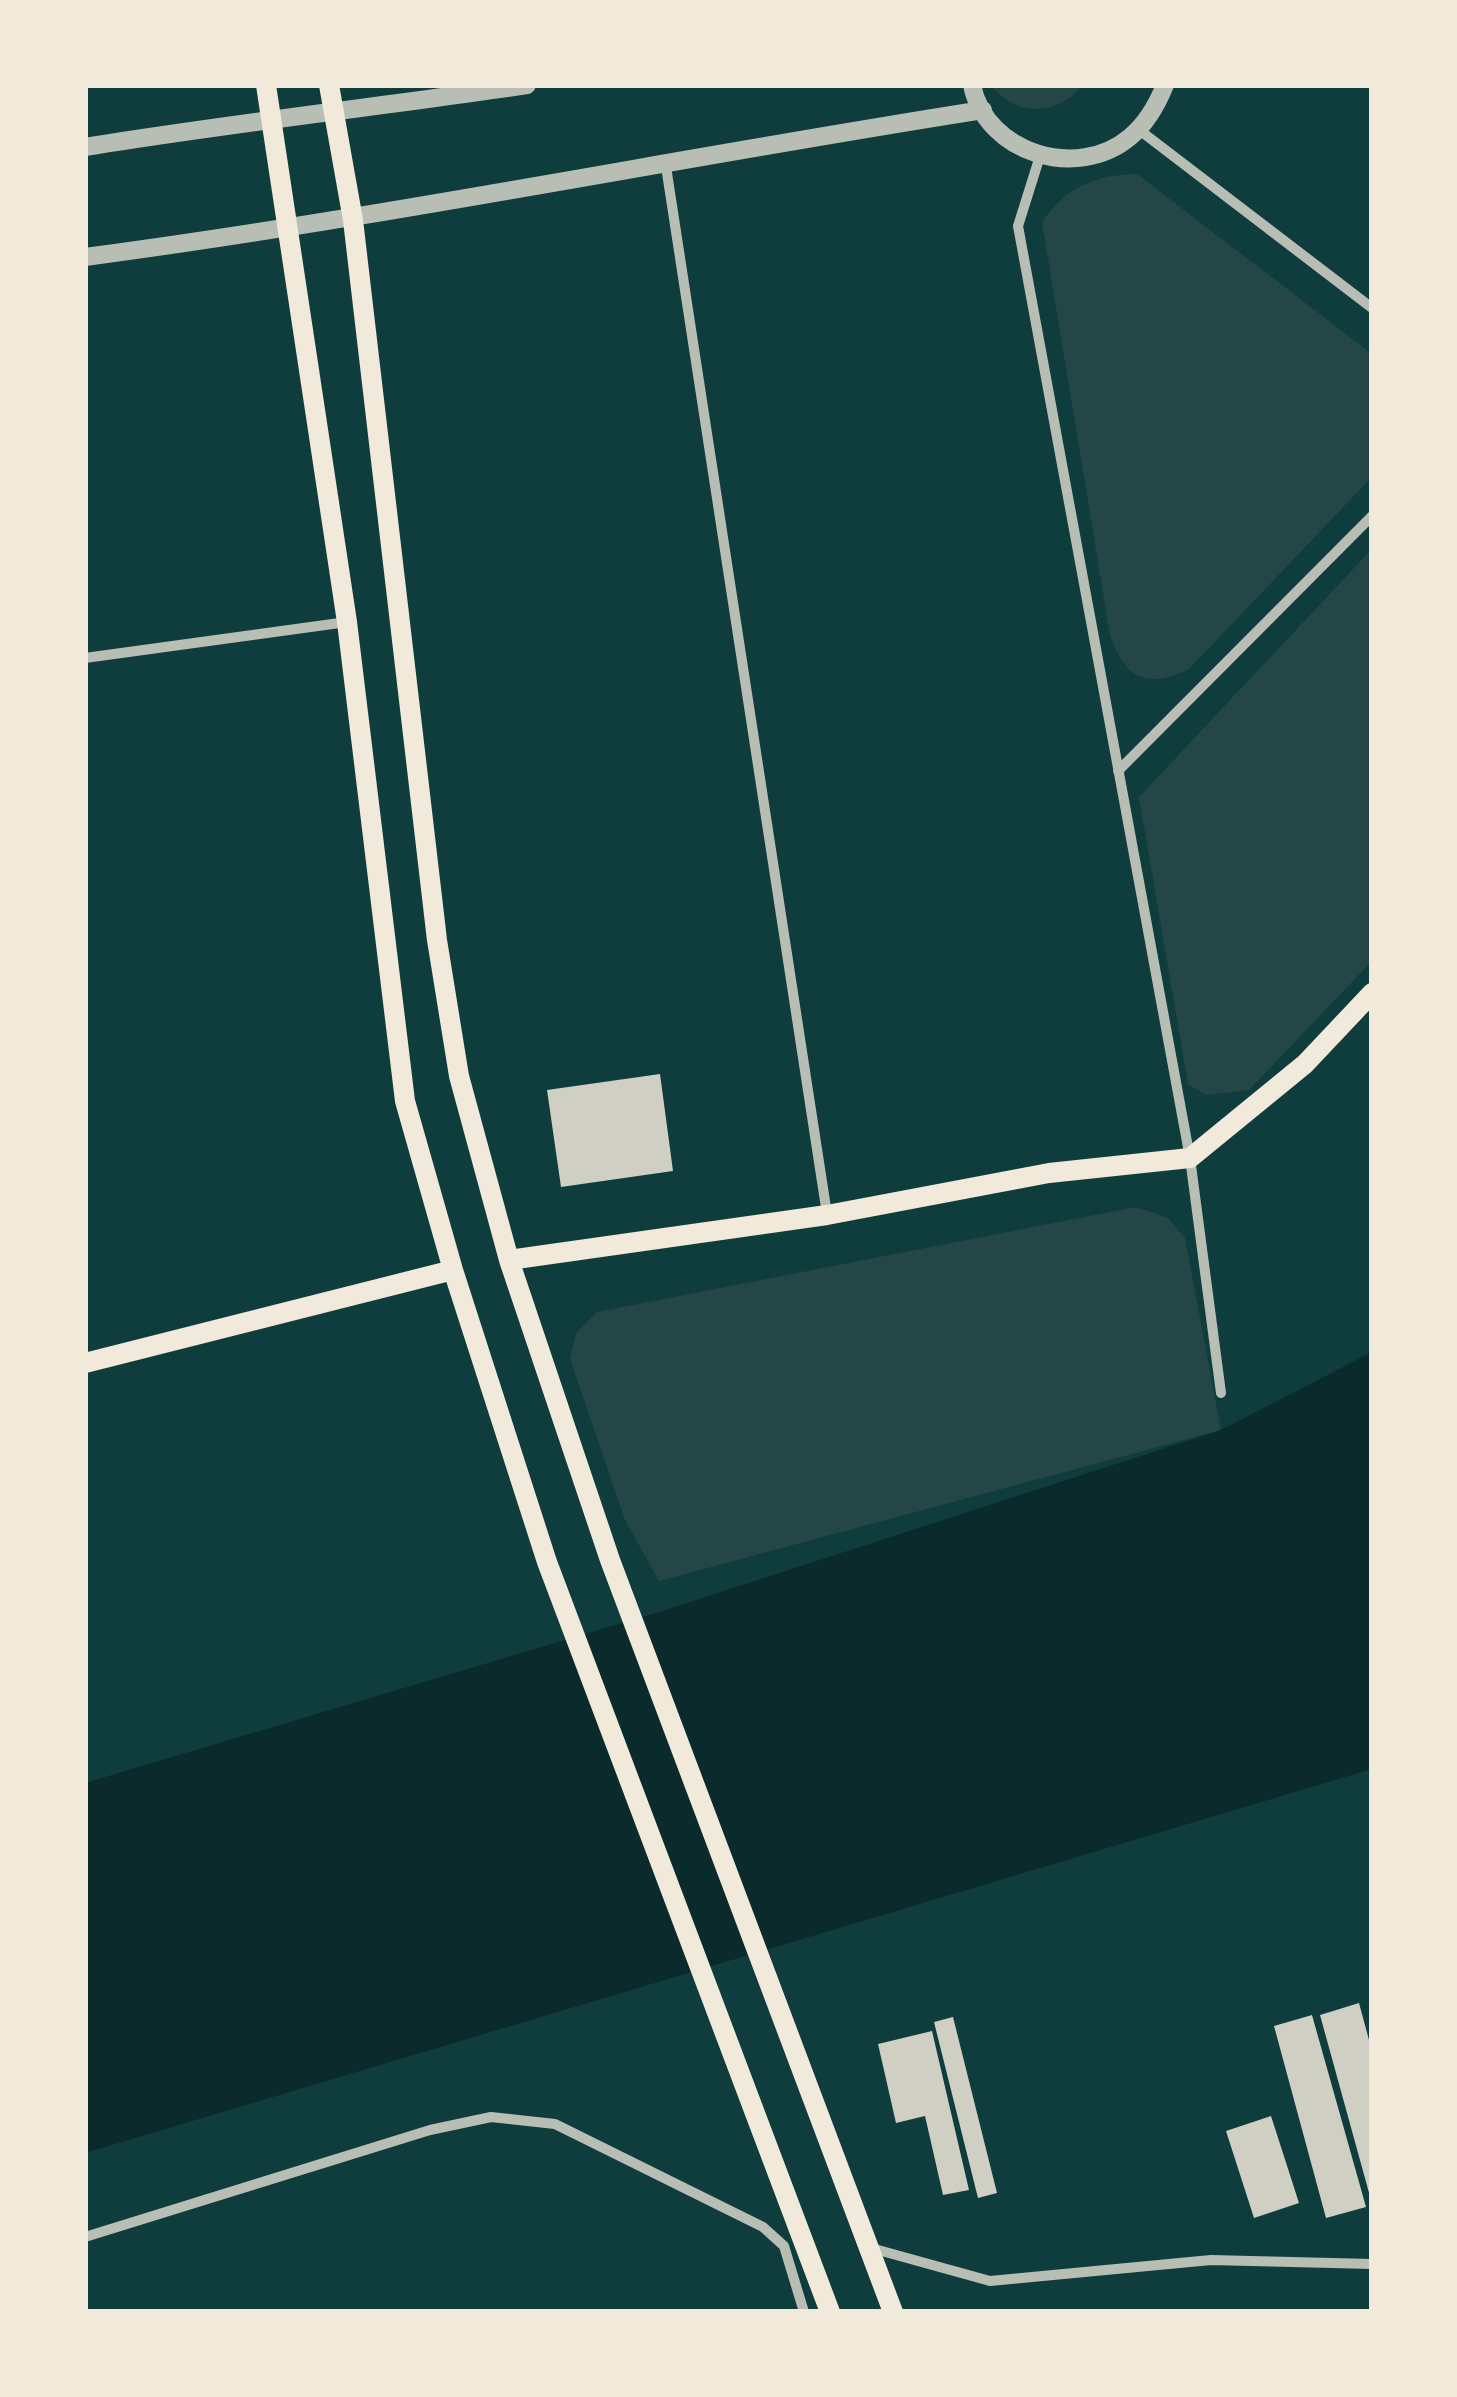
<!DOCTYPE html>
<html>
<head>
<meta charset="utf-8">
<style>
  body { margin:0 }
  #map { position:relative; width:1457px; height:2397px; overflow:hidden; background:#0f3d3e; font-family:"Nunito Sans",sans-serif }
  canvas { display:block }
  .frame { position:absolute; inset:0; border:88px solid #f1e9da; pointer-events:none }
</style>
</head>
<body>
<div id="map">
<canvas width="1457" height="2397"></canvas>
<div class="frame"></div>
</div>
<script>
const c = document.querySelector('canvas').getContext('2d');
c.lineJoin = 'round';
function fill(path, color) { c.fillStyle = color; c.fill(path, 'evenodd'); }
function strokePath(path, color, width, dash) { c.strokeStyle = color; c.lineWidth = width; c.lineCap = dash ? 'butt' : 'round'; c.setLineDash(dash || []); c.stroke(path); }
fill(new Path2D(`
  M991,85H1083C1057,116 1017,118 991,85Z
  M1137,174L1372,354V477L1189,669C1146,690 1125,678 1110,635L1042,222C1066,187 1094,175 1137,174Z
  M1372,549V961L1249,1090L1206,1095L1188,1084L1139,797Z
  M1136,1207L1168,1218L1185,1238L1221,1430L659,1581L625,1520L570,1359L576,1333L597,1312Z`), '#244646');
fill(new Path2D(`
  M1372,1352V1769L85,2153V1783L659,1612L1221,1430Z`), '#0a2a2b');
fill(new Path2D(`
  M660,1074L673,1171L561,1187L547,1090Z
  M1359,2003L1372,2051L1371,2200L1320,2015Z
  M1312,2015L1366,2207L1326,2218L1274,2026Z
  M953,2017L997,2193L978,2198L934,2022Z
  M932,2031L969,2190L943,2195L925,2116L896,2123L878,2044Z
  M1271,2116L1299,2203L1254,2218L1226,2131Z`), '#cfcfc3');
strokePath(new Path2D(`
  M1138,129L1372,308
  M1040,156L1018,226L1190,1158L1221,1393
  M665,160L827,1214
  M85,658L347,622
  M1118,771L1372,516
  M85,2237L430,2130L491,2117L555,2124L763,2227L784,2246L804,2312
  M871,2248L990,2281L1211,2260L1372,2264`), '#b8beb3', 10);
strokePath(new Path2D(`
  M972,85C986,154 1078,181 1130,137C1147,123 1157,105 1165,85
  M85,147C232,123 379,107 527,85
  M85,257C386,217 683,157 983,110`), '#b8beb3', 18);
strokePath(new Path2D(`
  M266,85L347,622L405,1101L453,1270L547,1562L830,2312
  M329,85L353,220L437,940L459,1076L509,1260L610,1560L893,2312
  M509,1260L827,1215L1049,1173L1190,1158L1305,1064L1372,993
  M85,1363L453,1270`), '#f1e9da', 20);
</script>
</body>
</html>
